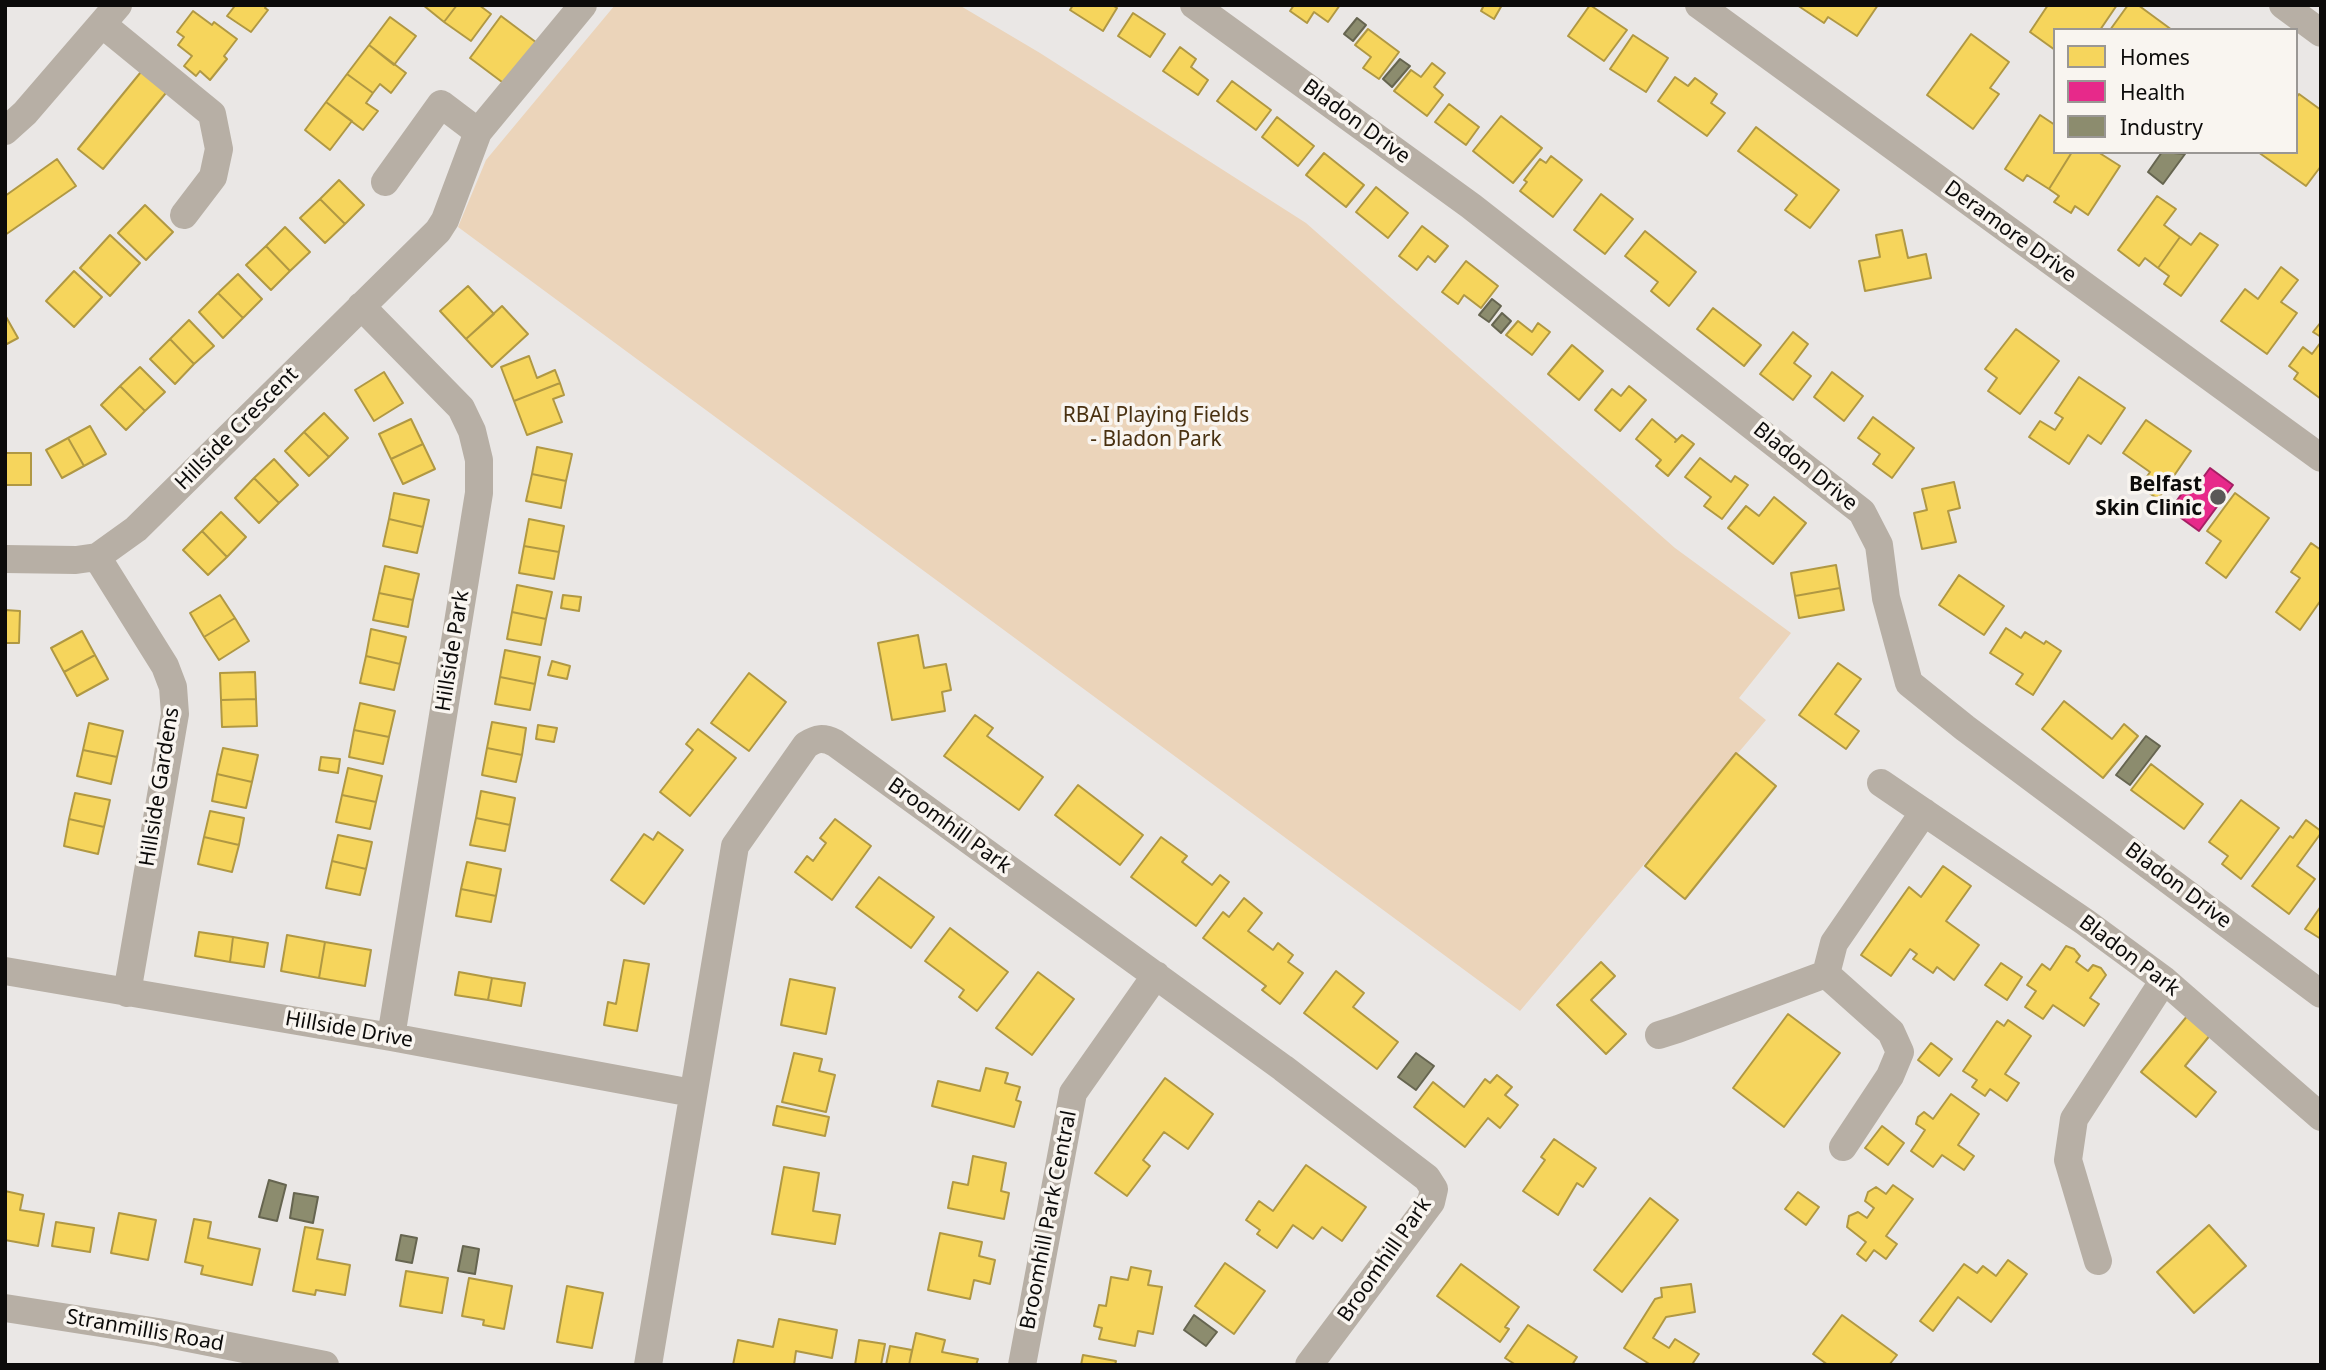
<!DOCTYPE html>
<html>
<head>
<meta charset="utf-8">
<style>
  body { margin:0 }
  #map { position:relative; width:2326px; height:1370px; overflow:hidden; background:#eae7e5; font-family:"Noto Sans",sans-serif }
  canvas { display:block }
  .frame { position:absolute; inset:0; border:7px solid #0c0b0a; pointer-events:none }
  .legend { position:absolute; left:2053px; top:28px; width:245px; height:126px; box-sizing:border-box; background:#f9f5f0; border:2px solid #9a9794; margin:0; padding:9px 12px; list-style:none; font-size:21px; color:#0c0b0a }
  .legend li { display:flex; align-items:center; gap:14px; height:35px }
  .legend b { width:35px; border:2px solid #9a9794 }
</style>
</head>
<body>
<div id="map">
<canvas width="2326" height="1370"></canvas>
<div class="frame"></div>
<ul class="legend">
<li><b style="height:19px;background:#f6d55c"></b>Homes</li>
<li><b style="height:19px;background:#e7298a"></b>Health</li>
<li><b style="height:19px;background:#8c8c6e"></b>Industry</li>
</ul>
</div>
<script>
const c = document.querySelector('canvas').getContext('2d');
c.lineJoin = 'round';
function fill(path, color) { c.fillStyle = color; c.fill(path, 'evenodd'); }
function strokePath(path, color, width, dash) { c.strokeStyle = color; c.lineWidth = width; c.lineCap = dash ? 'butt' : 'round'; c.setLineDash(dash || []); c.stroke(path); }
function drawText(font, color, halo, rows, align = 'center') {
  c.font = font + ' "Noto Sans",sans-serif'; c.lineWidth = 7; c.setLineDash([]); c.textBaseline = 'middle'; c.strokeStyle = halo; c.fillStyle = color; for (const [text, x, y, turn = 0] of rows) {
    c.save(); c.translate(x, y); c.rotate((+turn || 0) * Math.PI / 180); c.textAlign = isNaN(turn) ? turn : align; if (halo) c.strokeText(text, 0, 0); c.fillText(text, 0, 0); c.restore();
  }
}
fill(new Path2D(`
  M615,5H959L1040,53L1306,223L1675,548L1791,633L1739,698L1766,720L1520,1011L458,227L486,160Z`), '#ebd4ba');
const homes = new Path2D(`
  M231,5H267L265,8L268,10L251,32L227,16L234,7Z
  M423,5H457L444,22Z
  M457,5H479L491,14L471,41L444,22Z
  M1073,5H1112L1117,8L1103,31L1070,10Z
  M1294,5H1340L1328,22L1314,12L1307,23L1290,11Z
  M1484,5H1502L1494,19L1481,11Z
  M1590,5L1627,30L1604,61L1568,36Z
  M1797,5H1878L1857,36L1828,17L1824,23Z
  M2048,5H2117L2100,30H2055V50L2030,32Z
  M2128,5H2138L2172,30H2110Z
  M193,11L212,25L214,22L237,39L224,56L227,59L210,80L200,71L196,76L184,66L192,56L178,45L184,37L177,32Z
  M1133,13L1165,34L1150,57L1118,36Z
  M501,16L541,46L510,88L470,58Z
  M390,17L416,36L394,65L369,45Z
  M1368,29L1399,52L1379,79L1363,68L1371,57L1355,45Z
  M1971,34L2009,62L1990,88L1999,94L1973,129L1927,95Z
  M1633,35L1668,58L1646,92L1610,69Z
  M369,45L406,73L391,93L380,84L373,93L347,74Z
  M1180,47L1196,59L1191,67L1208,80L1198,95L1163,71Z
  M1432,63L1445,73L1434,87L1443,95L1427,116L1394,91L1411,70L1421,77Z
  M145,67L170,88L103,169L78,149Z
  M347,74L373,93L366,103L378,111L363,130L326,102Z
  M1675,77L1688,86L1695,78L1717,94L1711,103L1725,113L1707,136L1658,101Z
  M1232,81L1271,110L1256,130L1217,101Z
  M2299,94L2321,110V166L2306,186L2258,152H2296V98Z
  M326,102L352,121L330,150L305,130Z
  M1449,104L1479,127L1466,145L1435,122Z
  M2040,115L2055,125V152H2072L2049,189L2027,175L2023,181L2005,169Z
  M1501,116L1542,148L1513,183L1473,151Z
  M1277,117L1314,146L1298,166L1262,137Z
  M1756,127L1839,190L1810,228L1785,210L1797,195L1738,151Z
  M2072,152H2098L2120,166L2088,215L2075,206L2071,213L2054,202L2059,196L2049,189Z
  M1324,153L1364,185L1346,207L1306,175Z
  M1551,156L1582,180L1553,217L1520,191L1527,182L1524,180L1540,159L1546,163Z
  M57,159L76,186L5,235V196Z
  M339,180L364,205L345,224L320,199Z
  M1376,187L1408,213L1388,238L1356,212Z
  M1601,194L1633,219L1605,254L1574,230Z
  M2157,196L2176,209L2164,225L2180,237L2158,268L2145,258L2139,266L2118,250Z
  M320,199L345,224L325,243L300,218Z
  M145,205L173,232L146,260L118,233Z
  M1422,226L1448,246L1435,262L1428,256L1417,270L1399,256Z
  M285,227L310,252L290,271L266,246Z
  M1902,230L1908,258L1926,254L1931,278L1865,291L1859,261L1880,257L1876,235Z
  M1645,231L1696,272L1669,306L1651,291L1658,282L1625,256Z
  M2200,233L2218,245L2181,296L2164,284L2169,276L2158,268L2180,237L2191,245Z
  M110,235L140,263L110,296L80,268Z
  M266,246L290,271L271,290L246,265Z
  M1466,261L1498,286L1481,308L1464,295L1458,304L1442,292Z
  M2281,267L2298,280L2281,302L2297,313L2267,354L2221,321L2245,289L2258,299Z
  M74,271L102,297L74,327L46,301Z
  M238,274L262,299L243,318L218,293Z
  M468,286L494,314L466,339L440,311Z
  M218,293L243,318L223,338L199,312Z
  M502,306L528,334L492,367L466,339Z
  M1713,308L1761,345L1744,366L1697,329Z
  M5,315L18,338L5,345Z
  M189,320L214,346L194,364L170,339Z
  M1518,321L1532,332L1538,323L1550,332L1532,355L1506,335Z
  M2321,322V337L2313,332Z
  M2016,329L2059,361L2020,414L1988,391L1997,378L1985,369Z
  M1793,332L1808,344L1794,363L1811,376L1793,400L1760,374Z
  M170,339L194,364L175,384L150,359Z
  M2321,342V399L2294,379L2298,373L2289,366L2303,347L2312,354Z
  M1572,345L1603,371L1579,400L1548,374Z
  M529,356L537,378L555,370L560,383L514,401L501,367Z
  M140,367L165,392L145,411L120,386Z
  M384,372L403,403L374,421L355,390Z
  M1832,372L1863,396L1844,421L1814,397Z
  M2079,377L2125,408L2101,444L2088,435L2069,464L2029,437L2040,421L2055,430L2063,418L2055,413Z
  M560,383L564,395L553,399L562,422L527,435L514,401Z
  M120,386L145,411L126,430L101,405Z
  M1629,386L1646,400L1620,431L1595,410L1612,389L1621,396Z
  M324,413L348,438L329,457L304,432Z
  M1873,417L1914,448L1892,478L1873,464L1880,454L1858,438Z
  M411,419L423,444L391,459L379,434Z
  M1652,419L1677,440L1675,442L1682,435L1694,444L1668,476L1656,466L1661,460L1636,439Z
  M2146,420L2191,451L2158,499L2140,487L2150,472L2123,453Z
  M90,426L106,454L84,466L68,438Z
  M304,432L329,457L309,476L285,451Z
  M68,438L84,466L62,478L46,450Z
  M423,444L435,469L403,484L391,459Z
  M537,447L572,454L566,481L532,474Z
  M6,453H31V485H5Z
  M1700,458L1731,482L1735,476L1748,485L1722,519L1704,506L1711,497L1685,477Z
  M274,459L298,485L279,503L254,478Z
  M532,474L566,481L561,508L526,501Z
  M254,478L279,503L259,523L235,498Z
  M1954,482L1960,508L1948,511L1956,542L1922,549L1914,513L1927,510L1922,489Z
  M394,493L429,500L423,527L389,519Z
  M2235,493L2269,518L2226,578L2206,563L2221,541L2207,531Z
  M1774,497L1806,523L1773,564L1728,528L1746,506L1759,516Z
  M221,512L246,537L227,557L202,531Z
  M389,519L423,527L417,553L383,546Z
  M529,519L564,526L559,552L524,546Z
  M202,531L227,557L208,575L183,550Z
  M2311,543L2321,550V600L2300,630L2276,612L2300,578L2291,572Z
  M524,546L559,552L554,579L519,573Z
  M1836,565L1840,588L1795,596L1791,573Z
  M385,566L419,574L413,600L379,593Z
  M1959,575L2004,606L1984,635L1939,605Z
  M517,585L552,592L546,619L512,612Z
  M1840,588L1844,610L1799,618L1795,596Z
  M379,593L413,600L408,627L373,620Z
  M220,595L235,618L204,637L190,613Z
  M563,595L581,597L579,611L561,608Z
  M5,610L20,611L19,643H5Z
  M512,612L546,619L541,645L507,639Z
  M235,618L249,641L219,660L204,637Z
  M2006,628L2021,638L2025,632L2044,644L2046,641L2061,651L2033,695L2016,684L2023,674L1990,653Z
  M371,629L406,637L400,664L366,656Z
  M82,631L95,655L64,672L51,648Z
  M918,635L924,668L946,664L951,690L942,692L945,711L892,720L878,643Z
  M505,650L540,657L535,684L500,677Z
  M95,655L108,679L77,696L64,672Z
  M366,656L400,664L394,690L360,683Z
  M552,661L570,666L567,679L548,675Z
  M1838,663L1861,679L1835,714L1859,731L1846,749L1799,715Z
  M255,672L256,699L221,700L220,673Z
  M749,673L786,702L749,751L711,723Z
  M500,677L535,684L530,710L495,704Z
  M256,699L257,726L222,727L221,700Z
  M2064,701L2112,739L2124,724L2138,736L2103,778L2042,729Z
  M360,703L395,711L389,737L354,730Z
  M975,715L993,728L987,736L1043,777L1019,810L944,756Z
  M492,722L526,728L522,755L487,748Z
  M89,723L123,731L117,757L83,750Z
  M538,725L557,728L554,742L536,739Z
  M698,729L736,758L690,816L660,792L693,750L686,744Z
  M354,730L389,737L383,764L349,757Z
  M223,748L258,755L252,782L217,774Z
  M487,748L522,755L516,782L482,775Z
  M83,750L117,757L111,784L77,776Z
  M1736,753L1776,786L1685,899L1645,866Z
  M321,757L340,759L338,773L319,770Z
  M2151,764L2203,804L2184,829L2131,790Z
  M348,768L382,776L376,802L342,795Z
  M217,774L252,782L246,808L212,801Z
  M1078,785L1143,835L1120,865L1055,815Z
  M481,791L515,798L510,825L476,818Z
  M75,793L110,800L104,827L69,819Z
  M342,795L376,802L370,829L336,822Z
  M2241,800L2279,828L2241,879L2222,864L2228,856L2209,842Z
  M210,811L244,818L239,845L204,837Z
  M476,818L510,825L505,851L470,845Z
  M69,819L104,827L98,854L64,846Z
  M835,819L871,846L832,900L795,872L807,856L813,861L826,843L820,838Z
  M2306,820L2321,831V833L2297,866L2315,879L2289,914L2252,886L2290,836L2293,838Z
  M658,832L683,850L644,904L611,880L644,834L653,840Z
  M338,835L372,842L366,869L332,861Z
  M204,837L239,845L232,872L198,864Z
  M1161,837L1187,856L1182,862L1212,885L1220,875L1229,882L1196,926L1131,877Z
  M332,861L366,869L360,895L326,888Z
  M467,862L501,869L496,896L461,889Z
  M1943,866L1971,886L1946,921L1979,945L1954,980L1937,967L1933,973L1913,959L1917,954L1910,949L1891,976L1861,955L1909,887L1921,897Z
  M879,877L934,917L911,948L856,907Z
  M461,889L496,896L491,922L456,916Z
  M1244,898L1262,913L1248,931L1273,950L1278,943L1293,955L1288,962L1303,973L1280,1004L1262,990L1266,986L1203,938L1223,912L1229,917Z
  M2321,906V939L2305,929Z
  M950,928L1008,972L977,1011L959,997L964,990L925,961Z
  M199,932L233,937L230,962L195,956Z
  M287,935L325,942L319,978L281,971Z
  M233,937L268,943L264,967L230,962Z
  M325,942L371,950L365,986L319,978Z
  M2066,946L2074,949L2080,956L2076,962L2088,971L2093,965L2101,968L2106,975L2090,998L2099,1004L2084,1026L2053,1005L2043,1019L2025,1007L2036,991L2027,985L2042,964L2050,970Z
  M624,960L649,964L637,1031L604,1025L608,1002L616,1004Z
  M1601,962L1615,976L1591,1000L1626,1034L1606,1054L1557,1005Z
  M2001,963L2022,977L2007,1000L1985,985Z
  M1336,971L1364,993L1353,1007L1398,1042L1377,1069L1304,1013Z
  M459,972L492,978L488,1000L455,995Z
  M1038,972L1074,999L1032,1055L996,1028Z
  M492,978L525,983L521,1006L488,1000Z
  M790,979L835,988L826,1034L781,1025Z
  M1788,1014L1840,1053L1784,1127L1733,1088Z
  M2188,1015L2211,1034L2185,1066L2216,1092L2196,1117L2141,1072Z
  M2008,1020L2031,1036L2005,1074L2019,1083L2007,1101L1990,1089L1985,1096L1972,1087L1977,1080L1963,1071L1997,1021L2004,1026Z
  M1931,1043L1952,1059L1939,1076L1918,1060Z
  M794,1053L822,1059L819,1071L835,1075L826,1112L782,1102Z
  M986,1068L1008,1073L1005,1083L1020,1087L1016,1100L1021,1102L1014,1127L932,1106L938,1081L980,1091Z
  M1497,1075L1512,1087L1505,1095L1518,1105L1500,1128L1488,1118L1465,1147L1414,1107L1433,1082L1464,1107L1485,1079L1490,1083Z
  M1165,1078L1213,1114L1188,1149L1164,1132L1143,1160L1150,1166L1127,1196L1095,1173Z
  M1951,1094L1979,1114L1958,1145L1974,1156L1964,1170L1942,1155L1933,1167L1911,1151L1925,1130L1916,1124L1918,1117L1924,1112L1933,1119Z
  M777,1106L829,1117L825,1136L773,1125Z
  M1882,1126L1904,1143L1888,1165L1865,1148Z
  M1554,1139L1596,1168L1583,1187L1577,1183L1558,1215L1523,1191L1545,1160L1541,1157Z
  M973,1156L1006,1163L1001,1191L1009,1193L1004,1219L948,1208L953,1182L968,1185Z
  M1306,1165L1366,1207L1342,1241L1322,1227L1313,1239L1293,1225L1277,1248L1257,1234L1260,1230L1246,1220L1259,1201L1273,1211Z
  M784,1167L819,1173L813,1211L840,1215L835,1244L772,1234Z
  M1893,1185L1913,1199L1886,1236L1897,1244L1886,1259L1874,1250L1866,1261L1857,1254L1866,1242L1847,1227L1849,1216L1858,1212L1867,1218L1874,1208L1865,1201L1868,1192L1876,1187L1886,1194Z
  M5,1191L23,1195L20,1210L44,1214L38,1246L5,1240Z
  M1798,1192L1819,1207L1806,1225L1785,1209Z
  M1650,1198L1678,1220L1622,1292L1594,1270Z
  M119,1213L156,1220L148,1260L111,1253Z
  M194,1219L211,1222L208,1238L260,1249L252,1285L201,1274L203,1266L185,1262Z
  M56,1222L94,1228L90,1252L52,1246Z
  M2209,1225L2246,1266L2194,1313L2157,1272Z
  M305,1227L323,1230L317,1259L350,1265L345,1295L316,1290L315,1295L293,1291Z
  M940,1233L982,1242L979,1256L995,1260L990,1284L974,1280L970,1299L928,1290Z
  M2008,1260L2027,1274L1991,1322L1958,1297L1933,1331L1920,1321L1964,1264L1977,1273L1983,1266L1996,1276Z
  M1225,1263L1265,1291L1234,1334L1195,1306Z
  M1461,1264L1519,1307L1505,1327L1509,1329L1500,1342L1437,1296Z
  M1131,1267L1151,1271L1148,1285L1162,1287L1153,1334L1138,1331L1135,1346L1099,1339L1102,1328L1094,1326L1099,1305L1106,1306L1111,1277L1128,1280Z
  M406,1271L448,1278L442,1313L400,1306Z
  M469,1278L512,1286L504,1329L483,1325L484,1320L462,1316Z
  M1691,1284L1695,1312L1666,1317L1653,1338L1669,1348L1675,1339L1699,1354L1693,1363L1695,1365H1651L1624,1348L1655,1299L1662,1297L1661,1288Z
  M567,1286L603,1293L592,1348L557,1342Z
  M1842,1315L1897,1355L1889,1365H1828L1813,1354Z
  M779,1319L837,1330L832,1358L796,1351L794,1365H733L738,1340L773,1347Z
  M1528,1325L1577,1357L1572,1365H1516L1505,1358Z
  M916,1333L945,1340L942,1352L978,1359L976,1365H909Z
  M859,1340L885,1344L881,1365H855Z
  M890,1346L912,1350L909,1365H886Z
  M1083,1355L1116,1361L1115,1365H1081Z`);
fill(homes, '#f6d55c');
strokePath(homes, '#b09843', 2);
const health = new Path2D(`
  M2210,468L2233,485L2199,531L2170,510L2196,474L2202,479Z`);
fill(health, '#e7298a');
strokePath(health, '#a52064', 2);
const industry = new Path2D(`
  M1357,18L1366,25L1353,41L1344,34Z
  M1400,59L1410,66L1392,87L1383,79Z
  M2162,152L2185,154L2163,184L2148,172Z
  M1492,299L1501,306L1489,322L1479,315Z
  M1502,313L1511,321L1501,333L1492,325Z
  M2146,736L2160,746L2130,785L2116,775Z
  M1416,1053L1434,1066L1416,1090L1398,1077Z
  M269,1180L286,1185L277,1221L259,1217Z
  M294,1193L318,1197L313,1223L290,1218Z
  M401,1235L417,1238L412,1263L396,1260Z
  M463,1246L479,1249L475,1274L458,1271Z
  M1194,1315L1217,1332L1206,1346L1184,1330Z`);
fill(industry, '#8c8c6e');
strokePath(industry, '#666550', 2);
strokePath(new Path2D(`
  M1194,5L1471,206L1862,512L1879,545L1886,598L1909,683L1965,728L2321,994
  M1699,5L2321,458
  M2283,5L2321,33
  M102,24L212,114L219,149L213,177L184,215
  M5,131L25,113L118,5
  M385,182L441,104L478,132
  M361,306L461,408L472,431L479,460V493L391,1037
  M97,557L165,666L173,687L175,714L127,993
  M5,559L76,560L97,557L136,529L438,231L445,220L478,132L583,5
  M1881,783L2085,922L2164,980L2321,1117
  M5,971L391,1037L692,1093
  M1826,974L1891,1032L1900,1052L1890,1076L1843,1147
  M1826,974L1834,943L1924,812
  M1659,1035L1678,1029L1826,974
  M2098,1261L2068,1160L2074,1119L2164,980
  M5,1308L158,1332L325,1365
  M648,1365L735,846L806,745C817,738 823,737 835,743L1283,1068L1427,1178L1434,1189L1431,1202L1309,1365
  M1022,1365L1073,1093L1156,975`), '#b7afa5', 28);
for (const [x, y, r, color] of [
  [2218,497,9,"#5a5857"]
]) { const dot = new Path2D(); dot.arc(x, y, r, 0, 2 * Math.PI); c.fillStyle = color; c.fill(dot); strokePath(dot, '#f9f5f0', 2.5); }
drawText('21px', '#0c0b0a', '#f9f5f0', [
  ["Bladon Drive",1356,122,36],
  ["Deramore Drive",2010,232,36],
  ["Hillside Crescent",237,429,-45],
  ["Bladon Drive",1805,467,39],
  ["Hillside Park",453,651,-81],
  ["Hillside Gardens",160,787,-81],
  ["Broomhill Park",949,826,36],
  ["Bladon Drive",2178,886,37],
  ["Bladon Park",2129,956,37],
  ["Hillside Drive",349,1030,10],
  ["Broomhill Park Central",1049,1220,-79],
  ["Broomhill Park",1385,1260,-55],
  ["Stranmillis Road",145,1331,10]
]);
drawText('21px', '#493111', '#f9f5f0', [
  ["RBAI Playing Fields",1156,416],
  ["- Bladon Park",1156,440]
]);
drawText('bold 21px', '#0c0b0a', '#f9f5f0', [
  ["Belfast",2202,485],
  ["Skin Clinic",2202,509]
], 'right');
</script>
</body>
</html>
